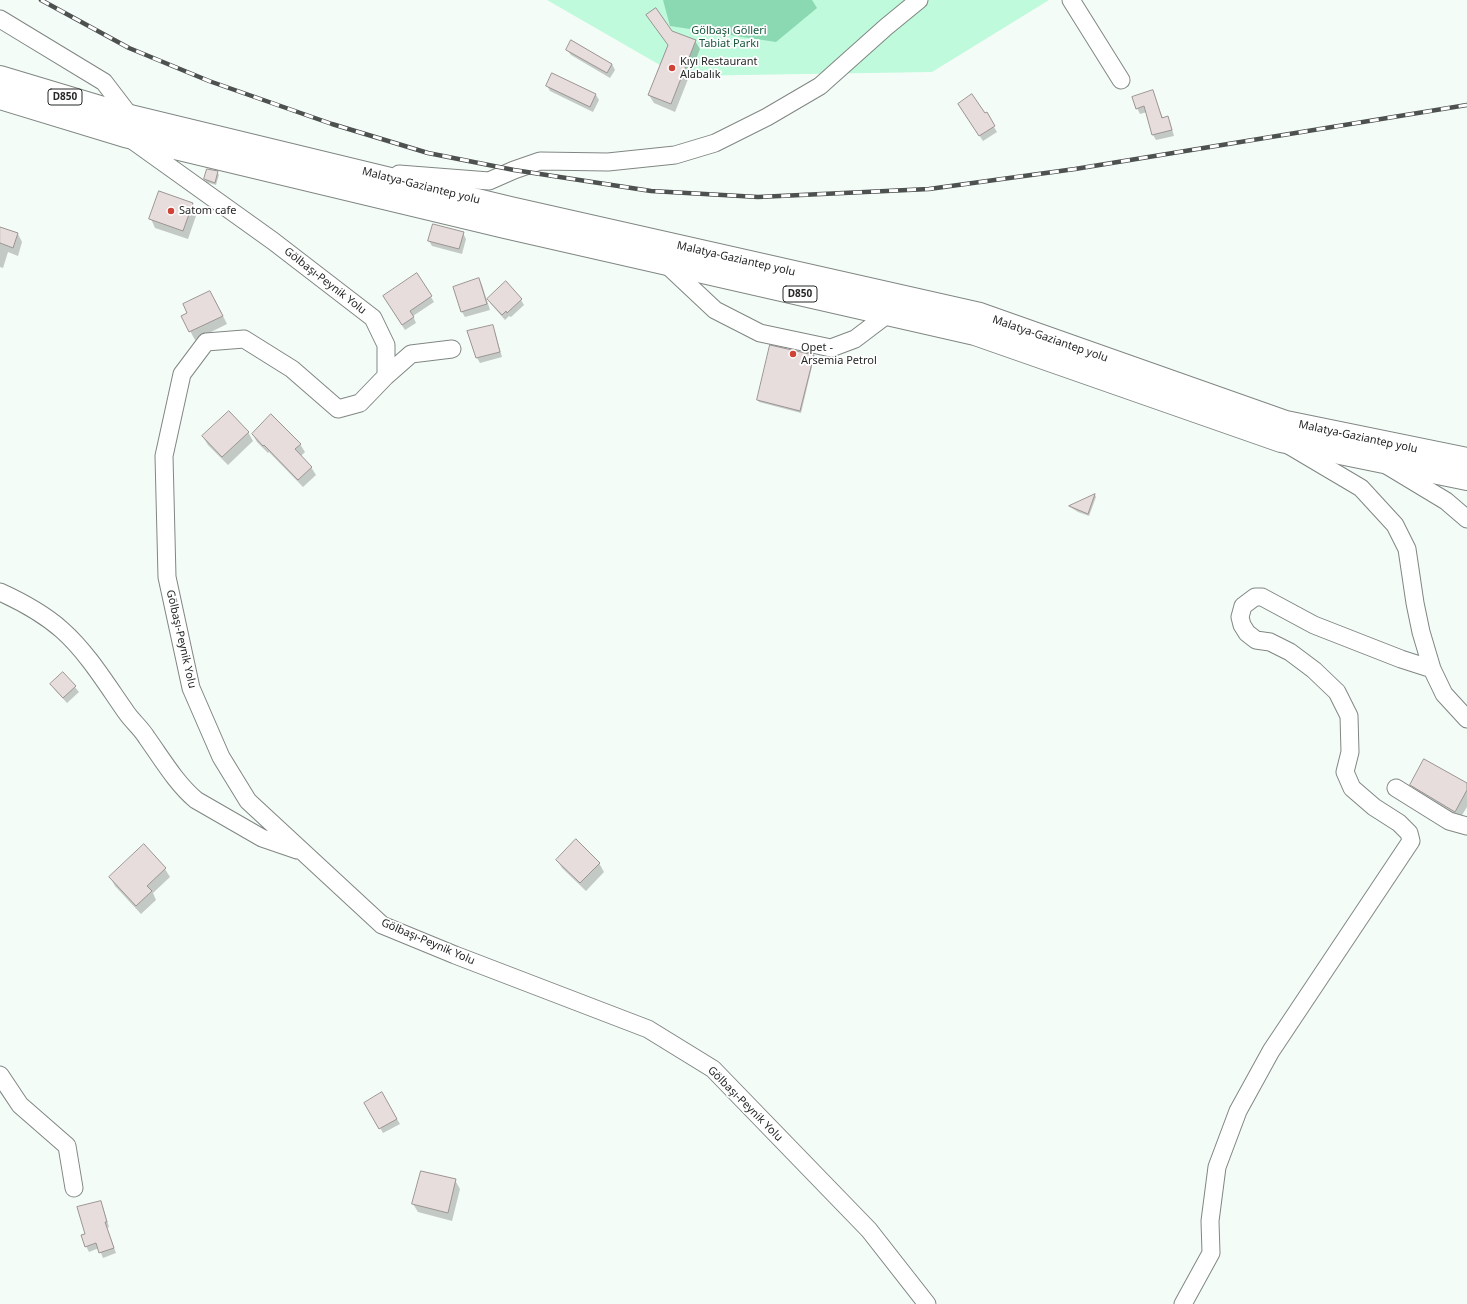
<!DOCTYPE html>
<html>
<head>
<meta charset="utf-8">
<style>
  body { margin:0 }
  canvas { display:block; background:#f4fcf7 }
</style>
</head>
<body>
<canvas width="1467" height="1304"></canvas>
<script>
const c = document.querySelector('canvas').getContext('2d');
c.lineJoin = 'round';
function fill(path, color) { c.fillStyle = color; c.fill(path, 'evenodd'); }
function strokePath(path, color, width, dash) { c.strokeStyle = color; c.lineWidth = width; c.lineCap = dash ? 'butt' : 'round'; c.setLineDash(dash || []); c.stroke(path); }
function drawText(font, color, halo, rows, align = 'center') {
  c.font = font + ' "Noto Sans",sans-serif'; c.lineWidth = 3.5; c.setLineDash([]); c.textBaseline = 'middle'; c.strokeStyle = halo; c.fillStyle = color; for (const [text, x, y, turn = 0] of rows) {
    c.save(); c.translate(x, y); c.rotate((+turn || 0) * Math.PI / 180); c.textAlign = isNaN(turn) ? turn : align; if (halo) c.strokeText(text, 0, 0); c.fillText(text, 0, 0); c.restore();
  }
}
fill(new Path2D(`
  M547,0H1049L932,72L679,76Z`), '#befadb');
fill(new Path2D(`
  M663,0H812L817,8L776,42L670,26Z`), '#8ad9b2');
fill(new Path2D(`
  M671,32L695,41L700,49L675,112L654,103L649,95L668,45Z
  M567,50L612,64L615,70L610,78L571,55Z
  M553,74L596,95L599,100L593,112L550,91L547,86Z
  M1152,91L1163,118L1167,117L1170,122L1174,136L1156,140L1153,135L1147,112L1140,114L1137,108Z
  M962,109L985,115L986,114L997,132L983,141Z
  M217,172L219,175L216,185L206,182L205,179Z
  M192,204L197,213L188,239L155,228L151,219Z
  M0,228L18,234L22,242L18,256L8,252L3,268L0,267Z
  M463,233L466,239L462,254L432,246L429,241Z
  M417,274L434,302L413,316L416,323L405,330L387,302Z
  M479,279L482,285L490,310L465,317L462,312L454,287Z
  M505,283L521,300L524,305L511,317L509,316L505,320L491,304L488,299Z
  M215,300L227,324L195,340L182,316Z
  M492,326L495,332L502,357L480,363L477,358Z
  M813,355L814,358L801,413L759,402L758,400Z
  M248,432L253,441L228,465L208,445L203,437Z
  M253,435L300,444L305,452L301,456L311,467L316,475L303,487L269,452L268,453L257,442Z
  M1095,495L1096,497L1089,516L1078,512L1070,507Z
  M63,674L75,687L79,692L67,703L55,690L51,684Z
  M1411,785H1467V807L1459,820L1416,793Z
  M144,846L165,869L170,877L153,893L156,900L141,914L115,886L110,877Z
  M557,860L599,863L604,872L586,891L562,868Z
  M382,1094L400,1124L383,1133L366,1103Z
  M455,1180L460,1189L452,1221L418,1212L413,1204Z
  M100,1202L103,1207L109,1227L107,1228L116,1253L103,1258L99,1248L89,1252L86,1246V1234Z`), '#0003');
const building = new Path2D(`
  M656,8L672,31L696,40L671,104L648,95L668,45L646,15Z
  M571,40L612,64L607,73L566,50Z
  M552,73L596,94L590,107L546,86Z
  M1153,90L1162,118L1168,116L1172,130L1152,135L1144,106L1136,109L1132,97Z
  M972,94L985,113L987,112L995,126L979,136L958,104Z
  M207,169L218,171L215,183L204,179Z
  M159,191L193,203L183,231L149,219Z
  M433,224L464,232L459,249L428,241Z
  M0,227L18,233L13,248L0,243Z
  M417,273L432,296L410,311L414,317L402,325L383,296Z
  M479,278L487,304L461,312L453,287Z
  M506,281L522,299L507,313L506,311L502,315L487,299Z
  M210,291L223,316L189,332L181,316L187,313L183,304Z
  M493,325L500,352L476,358L467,331Z
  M770,345L814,355L800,411L757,400Z
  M229,411L249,432L222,457L202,436Z
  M271,414L301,444L295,449L312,467L298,480L264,445L263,446L252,434Z
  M1095,494L1088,514L1069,506Z
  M63,672L76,686L63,698L50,684Z
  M1424,759L1467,783V790L1455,812L1410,785Z
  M576,839L600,863L580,883L556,860Z
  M144,844L166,868L147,886L152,891L136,906L109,877Z
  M382,1092L397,1119L379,1129L364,1103Z
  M421,1171L456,1179L448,1213L412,1204Z
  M101,1201L107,1222H105L114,1248L99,1253L96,1243L85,1247L81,1235L85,1234L77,1207Z`);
fill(building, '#e6dddc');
strokePath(building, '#9c9493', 1);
const minor = new Path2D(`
  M1071,0L1121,80
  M0,19L104,82L130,116V120
  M132,140L273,241L373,318L386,345V376L360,403L338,409L292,369L244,339L206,342L182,374L164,456L167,577L191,688L221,757L248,801L382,925L455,955L648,1029L713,1069L869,1230L927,1304
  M399,174L489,181L514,170L540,161L608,162L675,155L715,143L767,117L820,86L886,27L919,0
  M666,264L715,310L760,333L831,348L855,339L888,314
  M386,376L411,354L452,349
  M1290,446L1361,488L1395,525L1407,549L1415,603L1421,632L1432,669L1444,694L1467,719
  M1388,466L1446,501L1467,519
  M0,592C22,602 44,614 62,630C87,652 107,685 126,712C132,721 141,728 147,738C162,759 176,783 196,800L262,838L297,850
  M1396,788L1449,821L1467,826
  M0,1075L20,1105L67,1146L74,1188
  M1183,1304L1211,1253L1210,1221L1217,1167L1238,1111L1271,1051L1411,841L1409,833L1399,823L1374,807L1352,788L1345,772L1350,752L1349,716L1337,692L1314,670L1290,652L1270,642L1256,640L1247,633L1242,625L1240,617L1243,606L1255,597H1262L1314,625L1401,659L1432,669`);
const highway = new Path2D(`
  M0,77L130,116L510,208L980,314L1286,422L1467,459
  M0,98L125,136L505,227L975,334L1281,441L1467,479`);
strokePath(minor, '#808783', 19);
strokePath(highway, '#808783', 24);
strokePath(minor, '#fff', 17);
strokePath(highway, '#fff', 22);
const rail = new Path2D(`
  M41,0L129,48L209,81L332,124L428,153L514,170L651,191L758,197L929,189L1075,169L1467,105`);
strokePath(rail, '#4d514f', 4.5);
strokePath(rail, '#fff', 3, [9]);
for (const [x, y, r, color] of [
  [672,68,4,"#cf4235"],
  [171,211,4,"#cf4235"],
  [793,354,4,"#cf4235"]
]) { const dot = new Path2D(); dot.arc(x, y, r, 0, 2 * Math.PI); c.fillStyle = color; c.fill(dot); strokePath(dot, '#fff', 1.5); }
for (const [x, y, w] of [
  [65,97,34],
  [800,294,34]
]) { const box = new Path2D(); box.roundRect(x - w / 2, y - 8, w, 16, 3); c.fillStyle = '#fff'; c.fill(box); strokePath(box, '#252827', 1); }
drawText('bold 10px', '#252827', null, [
  ["D850",65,97],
  ["D850",800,294]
]);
drawText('11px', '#19563d', '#fff', [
  ["Gölbaşı Gölleri",729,31],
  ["Tabiat Parkı",729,44]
]);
drawText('11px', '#252827', '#fff', [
  ["Kıyı Restaurant",680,62],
  ["Alabalık",680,75],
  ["Satom cafe",179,211],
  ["Opet -",801,348],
  ["Arsemia Petrol",801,361]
], 'left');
drawText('11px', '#252827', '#fff', [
  ["Malatya-Gaziantep yolu",421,186,14],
  ["Malatya-Gaziantep yolu",736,259,13],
  ["Gölbaşı-Peynik Yolu",325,281,38],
  ["Malatya-Gaziantep yolu",1050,339,19],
  ["Malatya-Gaziantep yolu",1358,437,12],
  ["Gölbaşı-Peynik Yolu",181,639,77],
  ["Gölbaşı-Peynik Yolu",428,942,23],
  ["Gölbaşı-Peynik Yolu",745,1104,45]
]);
</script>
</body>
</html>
